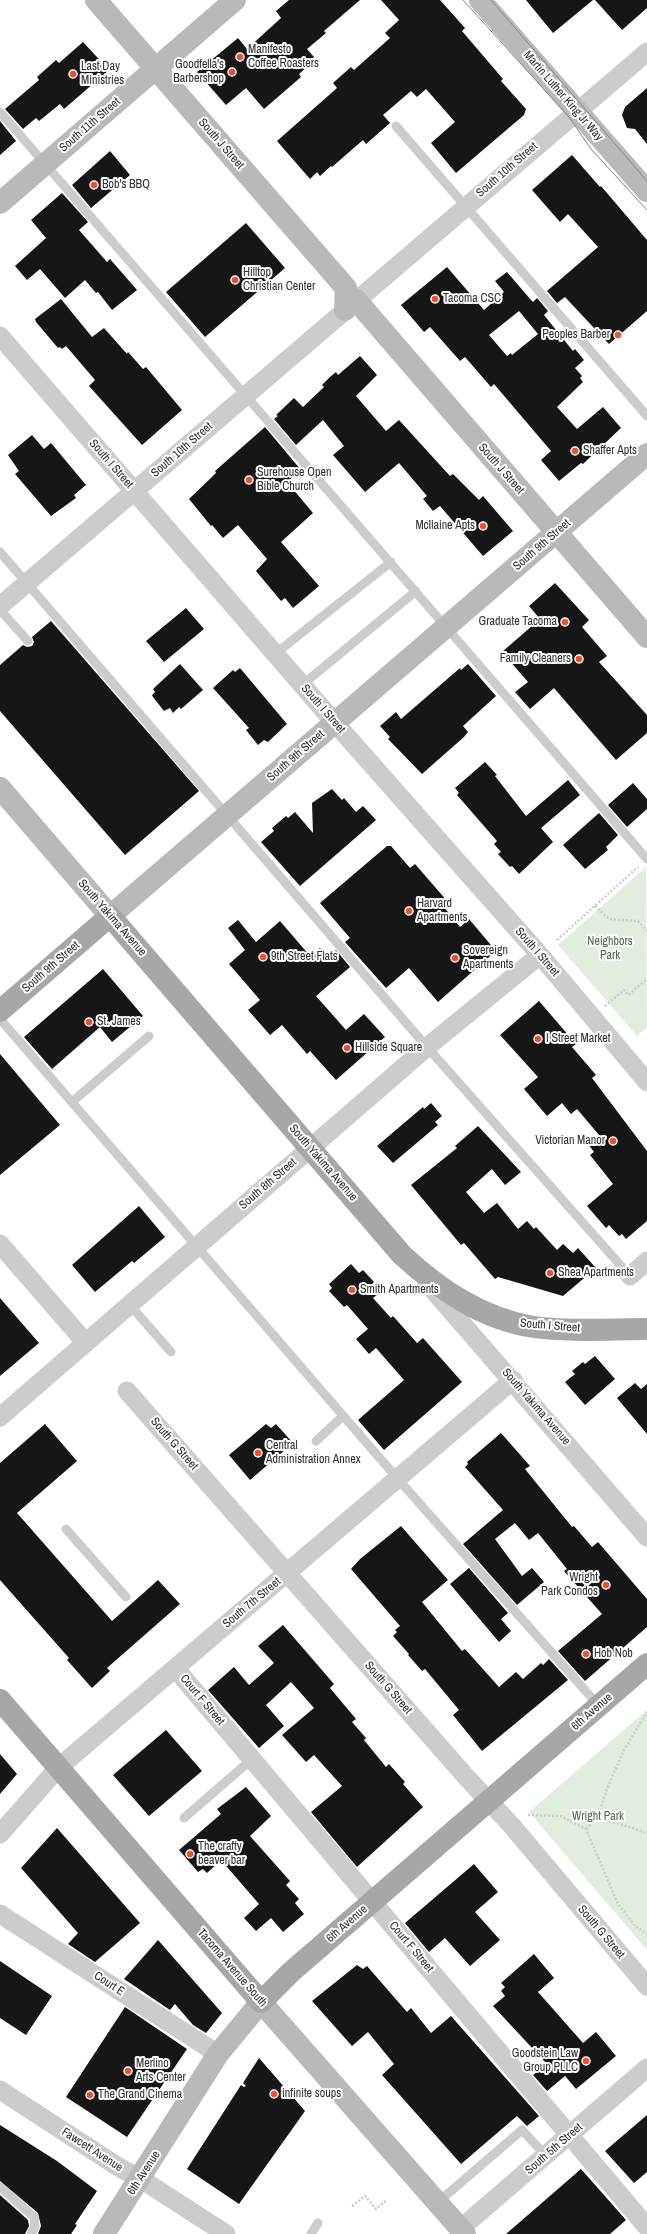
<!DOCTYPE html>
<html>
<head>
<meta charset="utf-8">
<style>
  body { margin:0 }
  canvas { display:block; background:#fff }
</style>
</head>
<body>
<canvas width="647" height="2234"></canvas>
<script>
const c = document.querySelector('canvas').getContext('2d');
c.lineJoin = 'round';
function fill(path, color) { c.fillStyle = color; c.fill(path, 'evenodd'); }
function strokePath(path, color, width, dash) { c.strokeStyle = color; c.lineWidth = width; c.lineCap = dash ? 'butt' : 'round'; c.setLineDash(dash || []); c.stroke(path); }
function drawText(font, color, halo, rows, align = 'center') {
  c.font = font + ' "Archivo Narrow",sans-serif'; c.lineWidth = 4; c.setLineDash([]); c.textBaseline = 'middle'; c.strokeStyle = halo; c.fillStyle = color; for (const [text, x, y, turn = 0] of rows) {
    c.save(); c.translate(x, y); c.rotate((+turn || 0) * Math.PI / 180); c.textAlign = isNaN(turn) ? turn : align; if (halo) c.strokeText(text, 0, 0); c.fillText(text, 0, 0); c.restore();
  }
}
fill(new Path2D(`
  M646,867L647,1027L637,1036L558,945Z
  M647,1710V1950L529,1812Z`), '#e1eddd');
fill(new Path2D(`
  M289,0H360L324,31L326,33L307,49L314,57L305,65L307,67L299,74L301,77L264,109L246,88L226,105L197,72L238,38L247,49L281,18L276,11Z
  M381,0H440L465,28L462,31L503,79L501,81L526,109L524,115L456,173L431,143L455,122L426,89L417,97L411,91L383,115L390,123L366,144L363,140L332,167L331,166L320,176L317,172L310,179L277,141L337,88L333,83L351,67L354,70L390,38L385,33L399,20Z
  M526,0H593L553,33Z
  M595,0H647V8L622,30Z
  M83,42L109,70L64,109L60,104L39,121L36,118L23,129L5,109L39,80L37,77L56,60L59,63Z
  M647,88V144L635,129L627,128L622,115L625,107Z
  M0,121L16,141L0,155Z
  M110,151L130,175L91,208L72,185Z
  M572,155L600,187L601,186L647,240V311L609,344L565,297L557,303L547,291L598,247L568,214L560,222L532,190Z
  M62,193L88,222L79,230L107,262L110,259L137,290L112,310L98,292L96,293L85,280L65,298L40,269L27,280L15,266L46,238L31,220Z
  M246,223L285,268L205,337L166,292Z
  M447,267L484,310L504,292L495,281L507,272L531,300L533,302L537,298L548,311L544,315L573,351L575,349L584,360L575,368L582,376L580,378L583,382L557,407L577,429L603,407L621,428L583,464L581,463L559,481L541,460L551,451L494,384L491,387L465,357L460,361L430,327L424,332L401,305ZM519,311L538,334L512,355L511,353L507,356L489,335Z
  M61,299L92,337L104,328L127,354L128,352L143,369L146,367L182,410L142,445L89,386L95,380L66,346L62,349L60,347L58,348L36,322L35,319Z
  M360,356L377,375L356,396L386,431L399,420L450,476L453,474L479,500L483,496L513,531L483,556L440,506L433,511L423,499L427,496L399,463L365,492L333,455L344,446L323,420L296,445L274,419L278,416L276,415L294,398L303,407L324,387L322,385L330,377L336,372L338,375Z
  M265,427L301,470L287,482L313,513L281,542L319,586L293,608L285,598L281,601L256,571L267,559L238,525L223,538L212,525L211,526L189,499L216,473L215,471Z
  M32,435L44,449L51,443L86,485L74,495L76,498L51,516L15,474L19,471L8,455Z
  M555,583L589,620L582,627L607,656L599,662L647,715V733L616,760L554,688L530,709L515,692L528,682L502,652L540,619L529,606Z
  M186,608L204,629L164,662L146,641Z
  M51,621L199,791L125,855L0,711V665L23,645L27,647L32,646L34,642L32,637Z
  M180,664L203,690L181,709L179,707L173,713L170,708L164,711L153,697L152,695L155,692L153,689Z
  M468,664L496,696L463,726L468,732L464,737L422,774L388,739L390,737L380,726L396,712L401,719L460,668L461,670Z
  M240,668L287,724L268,742L264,740L258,745L246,730L249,728L213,688L233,670L235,672Z
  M485,762L497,775L495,776L526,816L568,780L580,795L541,828L553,842L519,874L512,866L510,867L498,854L501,852L494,844L497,841L457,795L459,793L455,788Z
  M633,783L647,799V809L627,827L608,805Z
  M332,789L342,800L344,798L356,812L363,806L376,820L300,886L261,842L274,831L272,828L286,816L288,818L295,812L313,833L312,803Z
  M599,813L618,835L606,847L608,850L585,869L563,845Z
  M387,846H391L410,868L415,864L448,902L443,906L460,927L469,919L496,951L438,1002L409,968L386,988L345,942L350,938L320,903Z
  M238,920L256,942L280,921L310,956L320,948L328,957L336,950L350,967L316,996L346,1030L364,1014L385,1037L336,1080L310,1051L307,1054L282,1025L270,1035L248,1010L260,1000L229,964L245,950L228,928Z
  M103,969L143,1016L112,1042L100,1027L52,1069L24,1037Z
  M539,1001L576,1044L572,1047L596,1075L592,1078L647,1151V1221L626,1239L622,1234L619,1236L609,1225L606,1228L587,1206L613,1184L590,1155L594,1152L588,1144L599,1135L577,1109L571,1114L562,1103L547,1116L524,1089L538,1077L500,1035Z
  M0,1054L60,1125L0,1175Z
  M431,1103L442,1116L435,1122L438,1125L393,1163L377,1146L423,1107L424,1109Z
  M478,1126L521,1172L505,1185L492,1169L466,1192L484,1213L497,1203L518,1229L527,1221L534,1229L536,1227L557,1250L563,1244L573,1253L578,1248L596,1268L563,1296L498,1277L495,1279L464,1243L461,1245L411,1185L457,1148L455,1146Z
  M139,1206L165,1237L134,1263L132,1261L95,1292L72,1265Z
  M351,1264L359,1273L363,1270L374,1282L370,1286L378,1294L373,1298L391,1318L393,1316L417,1343L423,1338L462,1382L384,1450L358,1420L404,1380L376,1348L369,1354L356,1339L368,1329L347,1305L344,1307L329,1291L332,1288L329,1284Z
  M0,1298L39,1343L0,1376Z
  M595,1356L615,1379L585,1405L565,1382L575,1374L572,1371L583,1362L585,1364Z
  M635,1383L641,1389L647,1384V1434L617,1398Z
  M45,1424L77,1461L17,1513L112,1621L158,1580L180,1604L107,1668L110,1671L92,1688L67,1660L69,1658L0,1580V1463Z
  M266,1424L271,1428L276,1424L293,1443L250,1480L229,1455Z
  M501,1433L530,1466L525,1469L572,1527L574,1526L592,1547L598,1542L647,1599V1627L585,1681L558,1651L602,1614L564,1571L567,1569L538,1533L529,1540L515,1523L495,1539L522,1576L532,1568L544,1582L517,1605L463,1544L503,1510L465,1467L468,1464L467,1462Z
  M401,1526L448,1580L422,1602L462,1651L465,1649L499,1687L516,1672L523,1679L541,1663L543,1665L549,1659L568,1680L482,1751L453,1715L459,1710L425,1669L422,1671L408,1655L409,1654L393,1636L397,1632L395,1630L400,1626L351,1569L360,1559Z
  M469,1568L508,1613L501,1619L511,1631L499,1642L450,1584Z
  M283,1625L334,1684L330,1688L356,1719L352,1722L366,1738L364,1740L386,1767L389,1764L405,1782L403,1784L423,1807L357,1867L311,1812L342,1786L314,1755L306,1762L282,1735L314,1708L291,1682L266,1705L284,1726L259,1748L208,1690L234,1667L249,1685L274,1663L258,1646Z
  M166,1730L202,1771L149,1816L113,1775Z
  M0,1754L17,1774L0,1794Z
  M246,1787L271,1816L250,1836L290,1881L286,1885L299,1899L295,1903L304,1914L283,1932L271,1918L256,1931L244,1918L259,1904L221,1860L207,1873L203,1869L198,1872L179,1850L221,1814L217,1809Z
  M57,1828L140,1923L95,1962L68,1944L78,1933L21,1868Z
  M474,1864L498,1892L475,1912L500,1940L470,1966L445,1938L429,1952L405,1923Z
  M158,1940L222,2013L206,2033L193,2025L175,2004L170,2010L124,1979Z
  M534,1954L554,1978L538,1992L583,2043L596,2032L616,2056L576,2089L565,2076L547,2091L533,2075L547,2064L493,2006L505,1996L501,1991L505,1987L501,1983Z
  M0,1961L52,1996L26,2035L0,2018Z
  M357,1965L363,1969L367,1966L407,2012L411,2008L431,2033L451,2016L539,2116L527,2126L517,2116L461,2164L382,2075L394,2064L368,2032L352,2046L312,2001Z
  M125,2007L187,2049L127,2137L66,2097Z
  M259,2058L305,2111L239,2204L187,2169L241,2085L244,2087L246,2086L243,2083Z
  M647,2115V2172L634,2183L605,2151Z
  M0,2125L57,2161L97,2191L75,2224L77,2225L71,2234H38L41,2226L38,2213L0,2181Z
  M581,2169L626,2220L610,2234H506Z
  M0,2195L28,2220L29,2226L25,2234H0Z`), '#161616');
strokePath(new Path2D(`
  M595,906L609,919L638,921L647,931
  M557,940L638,867
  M605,1006L624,990L628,995L647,979
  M528,1815L561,1816L586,1829L618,1904L635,1926L647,1934
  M598,1817L647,1833
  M586,1829L598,1817L607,1789L623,1752L647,1712
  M352,2206L365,2196L376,2209L387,2200`), '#ccc', 2.5, [2, 2]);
strokePath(new Path2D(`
  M0,112L647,859
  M396,126L647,416
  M0,552L427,1047L630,1276
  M0,610L28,641
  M275,654L391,562
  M302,685L416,591
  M0,1019L397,1478L599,1706
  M72,1102L149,1036
  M129,1304L171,1352
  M316,1441L343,1416
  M66,1529L126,1597
  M184,1818L252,1759
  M0,2187L34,2217L35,2227L31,2234
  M437,2203L522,2130L546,2156
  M311,2234L318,2223`), '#ccc', 9);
strokePath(new Path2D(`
  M0,336L335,723L540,955L647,1082
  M0,606L647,52
  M0,1244L85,1342
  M630,1276L647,1261
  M427,1283L647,1537
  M127,1391L468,1779L512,1826L647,1986
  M0,1417L427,1047L540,955
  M175,1668L647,2227
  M0,1834L58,1768L513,1380
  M0,1914L218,2054
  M0,2090L120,2168L141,2179L226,2234
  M460,2229L647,2068`), '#ccc', 19);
strokePath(new Path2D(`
  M96,0L346,288L345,310
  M480,0L647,191
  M0,203L235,0
  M356,300L647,637
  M0,788L110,916L647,454
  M104,2234L218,2054L261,2002L465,2234`), '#b9b9b9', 22);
strokePath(new Path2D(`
  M0,1011L110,916L402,1255C440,1290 482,1319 534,1327C571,1332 610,1329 647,1329
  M0,1700L261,2002L291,1972L647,1664`), '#a7a7a7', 22);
strokePath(new Path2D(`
  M463,0L569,117L591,149L647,210
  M491,0L647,181`), '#848484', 1);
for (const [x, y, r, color] of [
  [240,57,4,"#eb512c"],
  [232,72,4,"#eb512c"],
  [73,74,4,"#eb512c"],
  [94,185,4,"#eb512c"],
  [235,280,4,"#eb512c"],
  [435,299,4,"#eb512c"],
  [618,335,4,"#eb512c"],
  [575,451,4,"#eb512c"],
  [249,480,4,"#eb512c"],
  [483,526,4,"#eb512c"],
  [565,622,4,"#eb512c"],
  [579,659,4,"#eb512c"],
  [409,911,4,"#eb512c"],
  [263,957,4,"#eb512c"],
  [455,958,4,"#eb512c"],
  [89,1022,4,"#eb512c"],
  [538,1039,4,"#eb512c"],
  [347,1048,4,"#eb512c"],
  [613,1141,4,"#eb512c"],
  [550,1273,4,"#eb512c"],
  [352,1290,4,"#eb512c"],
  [258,1453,4,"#eb512c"],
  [606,1585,4,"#eb512c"],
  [586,1654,4,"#eb512c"],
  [190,1854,4,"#eb512c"],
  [586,2061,4,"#eb512c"],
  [128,2071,4,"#eb512c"],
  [274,2094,4,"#eb512c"],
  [90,2095,4,"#eb512c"]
]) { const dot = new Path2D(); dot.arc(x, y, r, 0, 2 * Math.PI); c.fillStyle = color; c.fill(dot); strokePath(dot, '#fff', 1.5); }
drawText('12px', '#2f2f2f', '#fff', [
  ["Manifesto",248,50],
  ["Coffee Roasters",248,64],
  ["Goodfella's",224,65,"right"],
  ["Barbershop",224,79,"right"],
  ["Last Day",81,67],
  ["Ministries",81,81],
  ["Bob's BBQ",102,185],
  ["Hilltop",243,273],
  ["Christian Center",243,287],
  ["Tacoma CSC",443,299],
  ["Peoples Barber",610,335,"right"],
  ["Shaffer Apts",583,451],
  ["Surehouse Open",257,473],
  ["Bible Church",257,487],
  ["McIlaine Apts",475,526,"right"],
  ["Graduate Tacoma",557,622,"right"],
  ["Family Cleaners",571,659,"right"],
  ["Harvard",417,904],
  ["Apartments",417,918],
  ["Sovereign",463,951],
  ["Apartments",463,965],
  ["9th Street Flats",271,957],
  ["St. James",97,1022],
  ["I Street Market",546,1039],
  ["Hillside Square",355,1048],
  ["Victorian Manor",605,1141,"right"],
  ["Shea Apartments",558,1273],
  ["Smith Apartments",360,1290],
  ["Central",266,1446],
  ["Administration Annex",266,1460],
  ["Wright",598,1578,"right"],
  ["Park Condos",598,1592,"right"],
  ["Hob Nob",594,1654],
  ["The crafty",198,1847],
  ["beaver bar",198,1861],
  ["Goodstein Law",578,2054,"right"],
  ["Group PLLC",578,2068,"right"],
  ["Merlino",136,2064],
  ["Arts Center",136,2078],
  ["infinite soups",282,2094],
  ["The Grand Cinema",98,2095]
], 'left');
drawText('12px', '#2f2f2f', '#fff', [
  ["Martin Luther King Jr Way",563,96,49],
  ["South 11th Street",90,125,-41],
  ["South J Street",221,144,49],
  ["South 10th Street",507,170,-41],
  ["South 10th Street",182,450,-41],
  ["South I Street",111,464,49],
  ["South J Street",501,469,49],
  ["South 9th Street",542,545,-41],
  ["South I Street",323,709,49],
  ["South 9th Street",296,756,-41],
  ["South Yakima Avenue",112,918,49],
  ["South I Street",537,952,49],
  ["South 9th Street",51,967,-41],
  ["South Yakima Avenue",323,1163,49],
  ["South 8th Street",268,1184,-41],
  ["South I Street",550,1326,5],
  ["South Yakima Avenue",536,1407,49],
  ["South G Street",174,1444,49],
  ["South 7th Street",252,1603,-40],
  ["South G Street",388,1688,49],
  ["Court F Street",202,1700,50],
  ["6th Avenue",592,1712,-41],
  ["6th Avenue",347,1924,-41],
  ["South G Street",601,1932,50],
  ["Court F Street",411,1947,50],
  ["Tacoma Avenue South",232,1968,49],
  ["Court E",109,1984,33],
  ["South 5th Street",554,2149,-41],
  ["Fawcett Avenue",92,2150,33],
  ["6th Avenue",144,2173,-57]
]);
drawText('12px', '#456d3b', '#fff', [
  ["Neighbors",610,942],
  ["Park",610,956],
  ["Wright Park",598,1817]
]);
</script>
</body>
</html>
